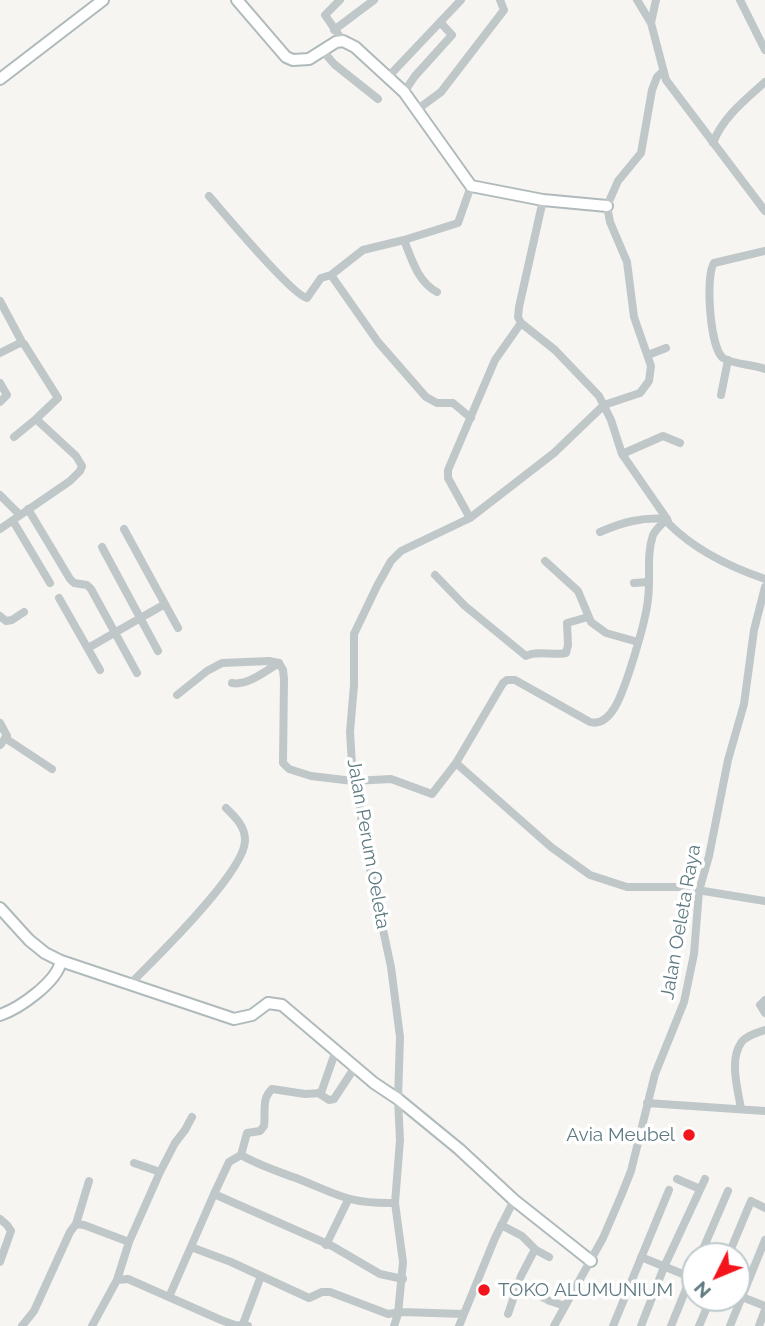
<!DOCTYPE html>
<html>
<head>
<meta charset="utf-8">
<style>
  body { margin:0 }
  #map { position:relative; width:765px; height:1326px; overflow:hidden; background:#f6f5f2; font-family:Raleway,sans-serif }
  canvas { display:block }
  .north { position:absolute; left:681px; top:1242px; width:70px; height:70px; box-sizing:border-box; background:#fff; border:2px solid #bfcacc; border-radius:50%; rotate:227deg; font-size:19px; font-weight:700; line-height:28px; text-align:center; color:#5e7a80 }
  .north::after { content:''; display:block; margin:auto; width:24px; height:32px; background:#f4141b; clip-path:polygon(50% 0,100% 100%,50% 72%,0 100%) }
</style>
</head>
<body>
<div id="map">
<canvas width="765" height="1326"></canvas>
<div class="north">N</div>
</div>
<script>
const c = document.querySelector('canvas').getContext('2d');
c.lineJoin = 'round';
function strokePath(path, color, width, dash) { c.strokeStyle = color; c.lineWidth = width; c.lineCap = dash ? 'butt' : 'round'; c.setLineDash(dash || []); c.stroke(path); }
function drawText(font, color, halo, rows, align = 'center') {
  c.font = font + ' Raleway,sans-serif'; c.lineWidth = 7; c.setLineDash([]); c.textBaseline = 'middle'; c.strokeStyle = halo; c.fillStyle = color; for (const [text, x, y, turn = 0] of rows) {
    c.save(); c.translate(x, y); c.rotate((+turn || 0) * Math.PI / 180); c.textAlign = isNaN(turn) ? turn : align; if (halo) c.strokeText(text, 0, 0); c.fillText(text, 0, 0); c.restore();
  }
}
strokePath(new Path2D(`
  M531,1292L550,1301`), '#c8d0d0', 8, [8, 4]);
const secondary = new Path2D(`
  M237,0L286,57L293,60L309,59L336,42L343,41L355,47L404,92L471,186L543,200L607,206
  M0,79L103,0
  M0,908L29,940L45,953L61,961L234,1019L252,1015L268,1003L282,1005L374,1083L398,1099L459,1149L514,1200L591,1261
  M0,1015C20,1008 57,982 61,961`);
strokePath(secondary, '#b0babc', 14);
strokePath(new Path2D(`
  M340,0L325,15L343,41
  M637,0L651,23
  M656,0L651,23L666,80L765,211
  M740,0L765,50
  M334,30L374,0
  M323,51L334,64L378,99
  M389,76L461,0
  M404,92L415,76L452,35L440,22
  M418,109L441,92L504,10L500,0
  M713,143C722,118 745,100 765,82
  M209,196C223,212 293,296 307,298L321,278L331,275L363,250L404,240L458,223L471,186
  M543,200L519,307L518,317L521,323L555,350L599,396L611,420L622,454L667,519L669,524C695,550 730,567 765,579
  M404,240C412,260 418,282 437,292
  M765,251L714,263C705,276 710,348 723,358C734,365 753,364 765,369
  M331,275L378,342L426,397L437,403H453L471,418
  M0,301L22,342
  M0,353L20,343L24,344L58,398L36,419L76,456L82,466L80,471L70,481L0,529
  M648,355L666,348
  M0,383L7,395L0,402
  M721,395L728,360
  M14,437L36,419
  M622,454L663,436L680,443
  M0,495L20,515
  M28,509L70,579L74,583L87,585L91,589L137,673
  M470,518L448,478V470L495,360L521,323
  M13,521L50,583
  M124,529L178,628
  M600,532C623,522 642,517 667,519
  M102,547L158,651
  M545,561L578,591L591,622L606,633L638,642
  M435,575L465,606L526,656C538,650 553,656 566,653L568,645L567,623L588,617
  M634,583L648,582
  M59,598L100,670
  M0,616L6,621L12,620L24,612
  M88,648L165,604
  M279,663L283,670L284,679L283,763L289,769L311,776L353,781L391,779L432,794L456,763L503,683L507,680H515L590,722C601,725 609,717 615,707C626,688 646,621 648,599C651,577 646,556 653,535C656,529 663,523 667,519
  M177,695L207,671L222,663L269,661L279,663C266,671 247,686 232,683
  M0,723L7,736L0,745
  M5,738L52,769
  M456,763L551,847L590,875L627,887H679L765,901
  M130,984C154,960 246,871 245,840C245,826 235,817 226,808
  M765,1000L760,1005L765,1013
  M318,1093L329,1100L334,1099L355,1067
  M647,1103L765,1111
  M741,1109C738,1090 729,1060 741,1043C745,1036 757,1033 765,1030
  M241,1155L247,1133L260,1131L264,1126C266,1113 261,1099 272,1089L305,1094L321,1093L336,1050
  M134,1163L160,1172L175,1143L185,1130L192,1117
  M677,1179L700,1189
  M214,1194L229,1162L241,1155C260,1166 280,1172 301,1180C340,1196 351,1204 395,1203
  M0,1219L7,1225L11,1231L0,1262
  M76,1224L89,1181
  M501,1225L522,1236L536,1250
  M326,1245L348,1200
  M191,1247L231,1262L309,1298L322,1292H330L388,1314L402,1312L463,1314
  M700,1256L728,1191
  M728,1256L751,1201L765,1208
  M641,1257L695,1279
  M117,1280L128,1279L221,1320L235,1325L248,1326
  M517,1289L531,1292
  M737,1295L765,1306
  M169,1297L214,1194L332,1246L380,1274L403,1279
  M550,1301L565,1306
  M508,1314L521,1276L533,1253L536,1250L549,1257
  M243,1324L261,1276
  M22,1326L34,1311L70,1232L76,1224L84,1225L129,1242
  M92,1326L117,1280L129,1242L160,1172
  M394,1326L398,1314L403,1262L395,1203L400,1140L398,1099L400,1037L391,967L366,850L358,795L353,781L350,732L354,685V634L377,586L391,561L401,551L470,518L554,453L604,405L640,393L649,381L651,366L634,317L627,262L610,222L607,206L618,181L641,153L652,90L657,77L663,71
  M459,1326L495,1238L514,1200
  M554,1326L603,1238L621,1196L631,1171L655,1074L684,1002L694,954L699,891L709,856L728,760L744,704L754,630L765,587
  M613,1326L669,1190
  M641,1326L664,1267L705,1179
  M671,1326L695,1267
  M699,1326L711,1298
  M730,1326L765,1240
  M759,1326L765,1310`), '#c0c7c9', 8);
strokePath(secondary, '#fff', 10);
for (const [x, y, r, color] of [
  [689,1135,7,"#f4141b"],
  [484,1290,7,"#f4141b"]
]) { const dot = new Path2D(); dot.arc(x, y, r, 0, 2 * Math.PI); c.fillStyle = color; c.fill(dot); strokePath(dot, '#fff', 2.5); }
drawText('19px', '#5e7a80', '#fff', [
  ["Jalan Perum Oeleta",368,844,80],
  ["Jalan Oeleta Raya",681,922,-80]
]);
drawText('19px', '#5e7a80', '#fff', [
  ["Avia Meubel",675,1135],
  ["TOKO ALUMUNIUM",498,1290,"left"]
], 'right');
</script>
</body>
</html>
